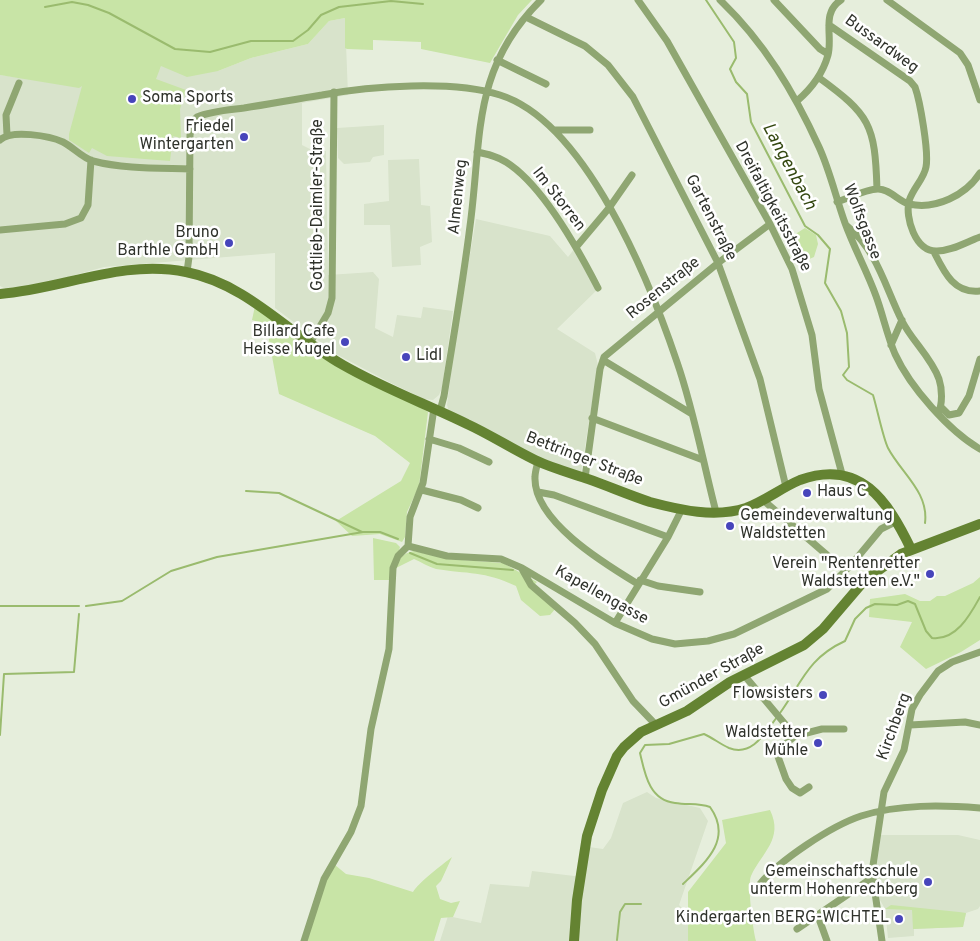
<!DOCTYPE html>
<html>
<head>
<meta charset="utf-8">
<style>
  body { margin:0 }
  canvas { display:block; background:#e6eedc }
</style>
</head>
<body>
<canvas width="980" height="941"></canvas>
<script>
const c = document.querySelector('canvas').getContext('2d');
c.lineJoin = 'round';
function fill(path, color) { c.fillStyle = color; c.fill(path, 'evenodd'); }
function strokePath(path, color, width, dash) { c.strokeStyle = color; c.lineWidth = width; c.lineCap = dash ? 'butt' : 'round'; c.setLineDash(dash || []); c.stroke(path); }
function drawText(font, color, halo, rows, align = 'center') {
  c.font = font + ' Overpass,sans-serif'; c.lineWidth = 5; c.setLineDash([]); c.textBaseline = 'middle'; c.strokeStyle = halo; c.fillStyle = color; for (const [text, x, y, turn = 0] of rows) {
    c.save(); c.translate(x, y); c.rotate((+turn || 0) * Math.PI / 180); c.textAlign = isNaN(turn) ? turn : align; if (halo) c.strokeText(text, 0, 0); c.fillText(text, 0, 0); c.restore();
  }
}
fill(new Path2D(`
  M345,18L348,95L302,103V145L310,149L326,151L328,275L373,272L379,279L375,328L393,337L397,315L421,318L423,307L453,311L442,388L439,395L433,400L424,399L389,382L336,354L275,308V253L104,267L24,289H6L0,286V75L83,86L160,69L161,65L218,71L251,58L308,44L329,21Z
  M384,125V155L373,157L370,162L344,164L338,158L337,128Z
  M419,159L421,205L430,206L432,242L420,247L421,265L392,267L390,225H364V204L389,201L388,160Z
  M476,219L550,236L568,257L575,248L598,289L557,329L595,353L598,365L581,472L539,460L449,412L447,405L453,356Z
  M647,792L656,798L700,808L708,821L679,905L688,914V941H440L448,916L481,923L490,884L529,887L532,871L583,877L589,847L603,849L611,838L623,803Z
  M881,835H958L980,840V906L978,909L966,913L963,927L914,929V936L888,938L885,909L880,900L875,877Z`), '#d8e3cb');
fill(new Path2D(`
  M0,0H532L518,15L490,63L421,49V42L373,40V50L347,49L345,48V18L329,21L308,44L251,58L218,71L187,77L161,66L156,79L186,90L180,109L181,138L173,136L170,161L107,156L92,148L89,153L69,140V134L82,86L79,88L0,75Z
  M805,228L816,235L818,244L814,257L800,263L789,238Z
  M255,306L428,412L419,486L407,512L405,537L402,542L380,534L352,536L336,521L401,481L410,463L375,436L279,394L266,324L252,320Z
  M373,538L396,543L400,547L390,580H374Z
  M414,551L448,559L503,563L537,582L531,588L556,608L550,615L540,616L521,600L516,586C485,571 467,574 436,569C429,567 421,562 414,559L394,569C398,559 403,553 414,551Z
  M980,572V640L961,652L926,669L900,647L912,622L869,617L870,599L905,594L920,601H930L937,596H945L973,583L980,577Z
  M770,810C784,839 762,852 751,876C747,885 753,930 756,941H688V892L726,843L722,820Z
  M452,857L441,881L436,886L440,899L451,903L460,901L453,917L441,918L434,941H307L326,879L335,865L346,874L369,878L413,892C418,883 443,864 452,857Z
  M891,905L959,912L966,913L963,927L913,929L912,910L885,909Z`), '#c8e4a6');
strokePath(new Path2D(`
  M706,0L734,42L736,58L730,69L736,82L747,94L751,122L805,226L818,235L830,249L825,283L841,311L847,333L849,367L843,375L847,380L873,395C877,408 883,438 888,448C901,473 929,492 925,523
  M45,7L72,2L88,5L109,13L175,49L210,52L251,41H293L308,30L321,15L339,7L391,1L423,4
  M246,491L279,493L362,532
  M410,553L437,564L513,570
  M0,606H79
  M86,606L122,601L171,571L217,557L363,532H380L398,539
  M780,713C802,682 808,658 845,641L855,619L866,608L875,604L897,605L908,601L915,604L926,631L932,638C956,641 970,615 980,597
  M0,735L4,674L74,672L79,614
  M683,884C706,862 733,839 710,807C698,803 688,805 675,803C649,800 645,774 640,753L645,745L669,744L704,734C713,738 720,744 729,748C752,757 765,733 777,717
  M617,940L620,912L625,904H641`), '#9abb6e', 2);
strokePath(new Path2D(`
  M638,0L667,41L770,224L792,269L812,335L819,389L842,474
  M720,0C764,42 794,92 819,147C830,171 836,198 845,223C854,248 867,271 876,296C883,315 887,335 895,354C910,387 949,431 980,449
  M774,0L820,49L828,54
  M887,0L960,53L968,65L980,100
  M526,17L585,46L608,65L633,97L718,263L760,379L786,487
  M829,25L910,81L915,87C920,101 929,152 926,167C924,179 913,188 909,201C905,217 915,252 937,251C952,251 966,242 980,237
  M497,60L546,84
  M818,77C870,115 875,124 877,189
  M797,101C811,89 823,73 828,55C833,36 821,13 841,0
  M554,130H590
  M7,135L6,115L19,83
  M0,140C11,129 50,136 63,142C73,147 82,158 93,161C123,169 159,168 190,169
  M477,152C487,154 497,156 506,162C543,185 578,249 598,288
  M837,202C849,198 866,189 878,189C890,189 898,201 909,204C936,210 966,195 980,173
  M847,226C877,250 885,287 902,321C912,341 931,357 939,379C942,388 943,404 938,413
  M0,230L65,224L81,218L88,205L91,160
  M577,246L609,208L632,175
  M934,252C944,272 954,294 980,291
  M187,272L189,257L190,135L193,121L197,117C211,111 228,110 244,108C270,104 296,99 322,95C370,86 453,80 500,95C586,122 650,282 677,362C694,411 703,462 716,512
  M310,343L328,313L332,298L334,92
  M891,345L902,320
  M603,360L692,414
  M941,407L949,415L959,413L969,396L980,359
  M440,411L444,396C453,339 463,283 470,226C482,138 471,69 541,0
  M592,418L703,460
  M429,439L459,448L489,462
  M538,461C537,466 535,472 535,477C533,521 605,564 638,584
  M585,478L600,369L604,357L718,263L770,224
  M422,490L461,500L478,508
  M538,492L554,495L668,537
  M763,500L827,555
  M408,546L447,556L501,559L522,568L615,623L652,639L675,644L708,641L734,634L827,589L851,565L881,529L897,521
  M408,546L410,517L423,483L434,408
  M522,569L531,585L575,623L595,644L633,701L656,725
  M640,580L658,586L700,592
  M615,623L668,537L682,509
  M744,675L795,736L822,729H844
  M910,725L965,722L980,725
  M776,751L786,779L792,788L800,793L809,787
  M774,753L795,736
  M760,884C780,860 831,826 861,816C899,804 942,805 980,808
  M818,916L827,941
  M797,929L872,878
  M304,941L324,879L351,832L361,806L371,729L389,649L393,568L398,556L408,546
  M882,941L872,872L884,792L904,750L912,709L920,695L938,671L952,662L980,652`), '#8fa672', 7);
strokePath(new Path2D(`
  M0,294C63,289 122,259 186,272C248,284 290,335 343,365C383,388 426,404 467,424C491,435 512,449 535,460C552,468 570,473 588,479C608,486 629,495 650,502C680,510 715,518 746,508C765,501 781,488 800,480C860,458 888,501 911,549
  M574,941L577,900L587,836L602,790L617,756L624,747L641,732L687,711L730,682L804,645L823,629L864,581L901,554L980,524`), '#648332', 10);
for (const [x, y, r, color] of [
  [132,99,5,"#4745bb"],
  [244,137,5,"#4745bb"],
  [229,243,5,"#4745bb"],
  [345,342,5,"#4745bb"],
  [406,357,5,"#4745bb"],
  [807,493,5,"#4745bb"],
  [730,526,5,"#4745bb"],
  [930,574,5,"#4745bb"],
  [823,695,5,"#4745bb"],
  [818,743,5,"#4745bb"],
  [928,882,5,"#4745bb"],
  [899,919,5,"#4745bb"]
]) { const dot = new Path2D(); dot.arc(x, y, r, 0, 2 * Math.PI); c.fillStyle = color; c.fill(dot); strokePath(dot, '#fff', 2); }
drawText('16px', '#2f322b', '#fff', [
  ["Bussardweg",881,45,36],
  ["Almenweg",459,197,-84],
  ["Im Storren",558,200,52],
  ["Gottlieb-Daimler-Straße",319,205,-90],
  ["Dreifaltigkeitsstraße",772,207,62],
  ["Gartenstraße",710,218,63],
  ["Wolfsgasse",861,222,69],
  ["Rosenstraße",664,289,-39],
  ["Bettringer Straße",584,460,21],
  ["Kapellengasse",601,596,29],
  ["Gmünder Straße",712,677,-29],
  ["Kirchberg",895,727,-70]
]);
drawText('16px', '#2f322b', '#fff', [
  ["Soma Sports",142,99,"left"],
  ["Friedel",234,128],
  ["Wintergarten",234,146],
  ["Bruno",219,234],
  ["Barthle GmbH",219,252],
  ["Billard Cafe",335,333],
  ["Heisse Kugel",335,351],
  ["Lidl",416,357,"left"],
  ["Haus C",817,493,"left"],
  ["Gemeindeverwaltung",740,517,"left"],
  ["Waldstetten",740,535,"left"],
  ["Verein \"Rentenretter",920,565],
  ["Waldstetten e.V.\"",920,583],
  ["Flowsisters",813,695],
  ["Waldstetter",808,734],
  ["Mühle",808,752],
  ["Gemeinschaftsschule",918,873],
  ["unterm Hohenrechberg",918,891],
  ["Kindergarten BERG-WICHTEL",889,919]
], 'right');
drawText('italic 18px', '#354912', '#fff', [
  ["Langenbach",788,167,62]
]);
</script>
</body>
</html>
